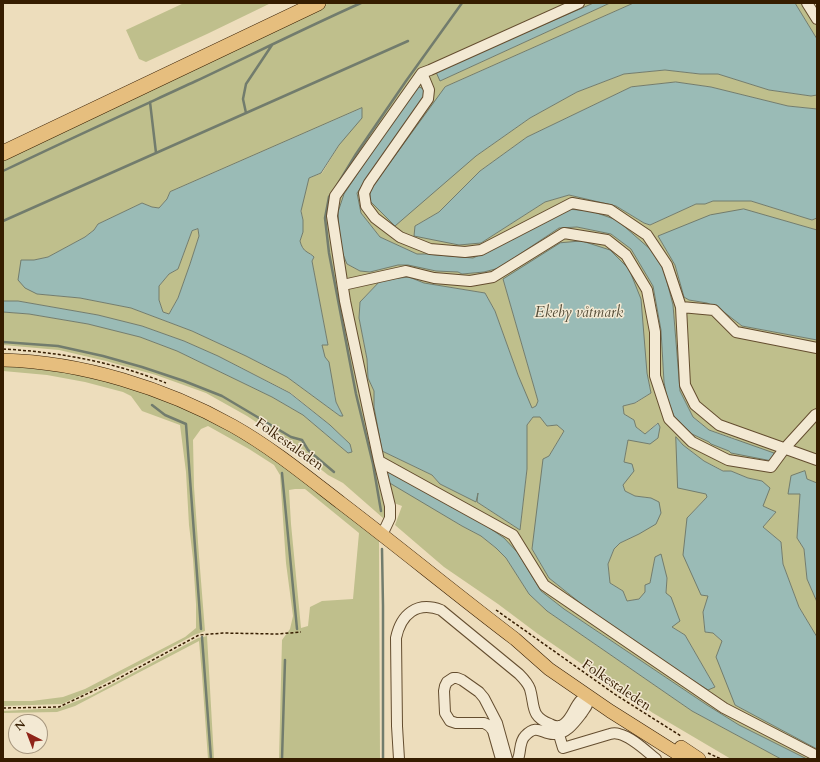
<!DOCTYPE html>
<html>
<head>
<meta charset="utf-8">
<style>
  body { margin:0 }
  #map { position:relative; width:820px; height:762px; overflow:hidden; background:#edddbc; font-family:Cardo,serif }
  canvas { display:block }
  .frame { position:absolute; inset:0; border:4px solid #361d00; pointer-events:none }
  .north { position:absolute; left:8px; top:714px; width:40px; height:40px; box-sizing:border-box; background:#f3e9d3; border:1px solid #a7977f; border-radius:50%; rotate:318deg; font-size:11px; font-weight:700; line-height:16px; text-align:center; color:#361d00 }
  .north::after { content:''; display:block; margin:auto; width:14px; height:18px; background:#8f2418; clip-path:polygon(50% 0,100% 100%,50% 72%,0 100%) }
</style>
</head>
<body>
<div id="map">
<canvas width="820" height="762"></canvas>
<div class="frame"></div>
<div class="north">N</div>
</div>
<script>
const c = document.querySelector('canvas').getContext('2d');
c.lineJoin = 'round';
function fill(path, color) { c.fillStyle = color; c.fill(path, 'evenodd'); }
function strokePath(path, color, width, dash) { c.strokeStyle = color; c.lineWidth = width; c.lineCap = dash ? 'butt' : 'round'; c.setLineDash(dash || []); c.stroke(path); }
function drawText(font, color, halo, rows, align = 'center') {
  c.font = font + ' Cardo,serif'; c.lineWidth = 3; c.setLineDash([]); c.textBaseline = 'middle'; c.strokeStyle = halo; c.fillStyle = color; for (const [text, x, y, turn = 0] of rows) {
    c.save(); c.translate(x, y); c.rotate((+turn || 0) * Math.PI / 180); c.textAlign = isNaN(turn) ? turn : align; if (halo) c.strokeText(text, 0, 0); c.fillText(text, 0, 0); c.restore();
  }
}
fill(new Path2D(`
  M184,3H271L207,34L146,62L139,59L126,30Z
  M329,3H594L463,60L440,81L610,3H634L445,87L476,156L530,118L577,92L624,74L665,70L700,74H718L769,90L811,96L817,95V109L788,106L711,87L676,82L631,87L527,137L480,171L439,212L415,226L481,243L545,202L569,195L616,206L644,223L650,225L696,204H705L713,201H751L812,220L817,218V230L743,209L658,236L675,265L684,297L689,300L707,303L720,309L742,326L817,340V392L816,395L817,396V483L807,479L789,494H800L797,538L804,549L807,579L817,602V637L799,607L783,564L781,542L763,527L776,512L763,506L762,481L748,478L731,471H724L704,461L683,445L677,438L707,497L687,518L709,595L703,612L705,632L713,633L722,641L735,705L817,749V759H807L739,725L707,705L564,609L541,591L518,553L389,482L462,526L481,536L496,548L506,558L529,594L547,611L692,711L781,759H731L653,713L538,634L498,604L444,567L395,525L402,506L394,503L385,517L383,518L343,483L328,475L288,443L247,416L206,393L156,375L106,361L59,350L3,345V312L29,314L88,324L140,337L177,351L272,397L303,415L348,453L352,452L350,444L330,425L291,393L218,356L184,341L142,326L98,315L18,301H3V158ZM425,95L357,193L361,213L380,237L417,254H426L473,258L591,211L664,270L673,305L680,391L693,417L709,430L736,439L731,453L729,451L692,434L667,398L664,382L661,330L653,286L631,249L611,234L577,227L559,228L499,268L484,272L462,274L458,272L436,271L408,264L398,265L370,272L360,271L347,264L344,194ZM362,108L322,173L309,178L301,208L303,220V232L300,241C301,245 303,250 306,252C310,254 311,254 314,257L312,261L328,345L321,344L335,394L336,402L340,409V416L287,377L246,356L192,331L131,308L80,298L37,294L21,260H34L48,257L85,237L94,230L98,224L142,203L152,207L159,208L167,199L170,192ZM409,277L424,283L485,293L495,311L518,375L531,408L536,406L538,401L503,279L645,360L647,373L651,393L636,403L623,406L624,414L634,420L636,427L645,434L657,423L660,427L650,444L628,439L624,463L623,485L625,491L635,496L651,498L639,534L620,543L614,549L608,564L610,583L623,591L627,601C631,600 637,600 640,598C652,590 652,570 655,557L667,578L666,593L672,627L685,635L715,687L614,630L549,578L532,549L549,456L564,431L557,425L547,426L541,417H533L527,425V469L520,530L477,502L440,484L432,475L382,451L374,407V391L368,378L367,359L359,318L360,302L381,280Z
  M795,3H814L817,7V39Z
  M198,229L199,236L190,264L178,298L169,314L163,312L159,300V286L169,274L178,269L192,231Z
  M3,365L70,373L116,384L146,393L189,410L239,436L275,459L379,541L380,759H279L282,640L290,629L293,616L286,563L280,475L274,465L249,449L208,426L201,429L193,440L194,487L199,556L205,631L194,635L90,691L62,704L3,706V701H32L63,697L85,689L185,637L196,628V604L193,559L189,525L186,472L180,425L142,411L131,396L123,392L85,382L47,375L3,371ZM295,489H305L359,533L353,599L322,601L310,607L308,626L301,628L291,524L289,490Z
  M207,636L214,759H208L202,675L199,641L75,706L57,712L3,713V711L59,708L92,695L198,638Z`), '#bfbf8c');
const water = new Path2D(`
  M594,3H610L440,81L436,72Z
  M634,3H795L817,39V95L811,96L769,90L718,74H700L665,70L624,74L577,92L530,118L476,156L395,226L370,201V190L445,87Z
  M676,82L711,87L788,106L817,109V218L812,220L751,201H713L705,204H696L650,225L644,223L616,206L569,195L545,202L481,243L459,245L414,236L415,226L439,212L480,171L527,137L631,87Z
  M419,87L424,89L425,95L357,193L361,213L380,237L417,254H426L473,258L486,252L567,209L591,211L617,220L650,249L664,270L673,305L680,391L693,417L709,430L774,453L772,461L731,453L729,451L711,444L709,442L692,434L674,416L667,398L664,382L661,330L653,286L631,249L611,234L577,227L559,228L499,268L484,272L462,274L458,272L436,271L408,265H398L370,272L360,271L347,264L340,247L338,212L344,194L413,91Z
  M362,108V118L339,145L321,173L309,178L301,211L303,220V232L300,241C301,245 303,250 307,252C310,254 311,254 314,257L312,261L328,345H322L325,357L329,362L336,402L343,416H340L287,377L246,356L192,331L131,308L80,298L37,294L25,288L18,280L21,260H34L48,257L85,237L94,230L98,224L142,203L152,207L159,208L167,199L170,192ZM198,229L199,236L190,264L178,298L169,314L163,312L159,300V286L169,274L178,269L192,231Z
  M744,209L817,230V340L742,326L720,309L707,303L689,300L684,297L675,265L658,236L710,215Z
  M582,241L610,250L629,269L641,299L647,373L651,393L635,403L623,406L624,414L634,420L636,427L645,434L658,423L660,427L658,438L650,444L628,440L624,462L632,464L634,471L623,485L625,491L635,496L651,498L659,502L661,513L656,524L639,534L620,543L614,549L608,564L610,583L623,591L627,601L639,599L645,592V585L650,583L655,557L661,554L667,578L666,593L671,597L680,621L672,627L685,635L715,687L708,690L614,630L549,578L532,549L543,459L549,456L564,431L557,425L547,426L540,417H533L527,425V469L520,530L477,502L478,493L476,502L440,484L432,475L382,451L374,407V391L368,378L367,359L359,318L360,302L381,280L409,277L424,283L485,293L495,311L518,375L532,408L536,406L538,401L503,279L560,243Z
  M3,301H18L98,315L142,326L184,341L218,356L290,393L330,425L350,444L352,452L348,453L303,415L272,397L177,351L140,337L88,324L29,314L3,312Z
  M676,437L683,445L704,461L723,471H731L748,478L762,481L770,488L763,506L776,512L763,527L781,542L783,564L799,607L817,637V749L735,705L716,657L722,641L713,633L705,632L703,612L708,596L701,595L683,555L687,518L707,497L706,494L678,488Z
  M387,471L478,520L504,538L518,553L541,591L564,609L707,705L739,725L807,759H781L692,711L547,611L529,594L506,558L496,548L481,536L462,526L388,482L386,475Z
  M805,471L807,479L817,483V602L807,579L804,549L797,538L800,494H788L791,476Z`);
fill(water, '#9abbb6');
strokePath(water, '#727c6d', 1);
strokePath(new Path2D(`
  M272,45L246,84L243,99L246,113L408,41
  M156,153L246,113
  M3,171C67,140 131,111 196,81C251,55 305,28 361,3
  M336,187L356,154L406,81L462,3
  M331,194L329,197L325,218L329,253L356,394L373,464L381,511
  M3,221L156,153L150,102
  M3,342L58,346L103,356L142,367L184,381L222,396L291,437L302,440L308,450L334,472
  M152,405L165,415L186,424L201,629
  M282,473L297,629
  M382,549L383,606V759
  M202,637L211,759
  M282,759L285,660`), '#727c6d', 2.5);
const minor = new Path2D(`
  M807,3L817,19
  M422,73L429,90L428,99L369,183L364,193L366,206L375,218L400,237L430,249L465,252L481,250L572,203L610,210L647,235L667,265L681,307L685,385L695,405L719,425L817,460
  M343,285L406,271L434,278L470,281L493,277L564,233L607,240L626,255L647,290L655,332V376L669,419L692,442L728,460L771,467L785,448L815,415L817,414
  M681,307L714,310L736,332L817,348
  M379,461L513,535L544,585L724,708L817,756
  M382,535L390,518V506L379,461L345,301L332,216L335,196L422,73L430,70L579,3
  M559,726L560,738L563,748L610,734C613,733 616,733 619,734C632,737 646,751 656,759
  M399,759L397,726L396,638C401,614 417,601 441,610L519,674C524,679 528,683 530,689C535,706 530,716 550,724C555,727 560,727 564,724C572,718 574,708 580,701C582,699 586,698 588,696
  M501,759L493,731C491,727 489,725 484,723H456L450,721L445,713L444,691L445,686L447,682L453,678H457L462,680L479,692L484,698L497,723L507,759
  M518,759C521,752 519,742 525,736C537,723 542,734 553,734C566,735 575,722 582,713C583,711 586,708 587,705C588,703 588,699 588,696`);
const major = new Path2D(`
  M3,360C82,362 165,388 233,426C272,448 306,476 341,503C400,548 457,595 515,639L549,669L610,711L686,759
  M681,747L699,759`);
const highway = new Path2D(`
  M3,153L318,3`);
strokePath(minor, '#644d2f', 12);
strokePath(major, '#361d00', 14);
strokePath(highway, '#361d00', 16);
strokePath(new Path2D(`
  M3,349C59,352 114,362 166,383
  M496,610L616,695L681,736
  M3,708L59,707L110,683L199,635L223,633L277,634L301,632
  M708,753L721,759`), '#361d00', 1.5, [3, 2]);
strokePath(minor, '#f3e9d3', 10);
strokePath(major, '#e6be7e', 13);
strokePath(highway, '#e6be7e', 15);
drawText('14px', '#361d00', '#f3e9d3', [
  ["Folkestaleden",289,445,35],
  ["Folkestaleden",616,686,34]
]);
drawText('italic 15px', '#544c37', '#f3e9d3', [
  ["Ekeby våtmark",579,314]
]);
</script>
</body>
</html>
